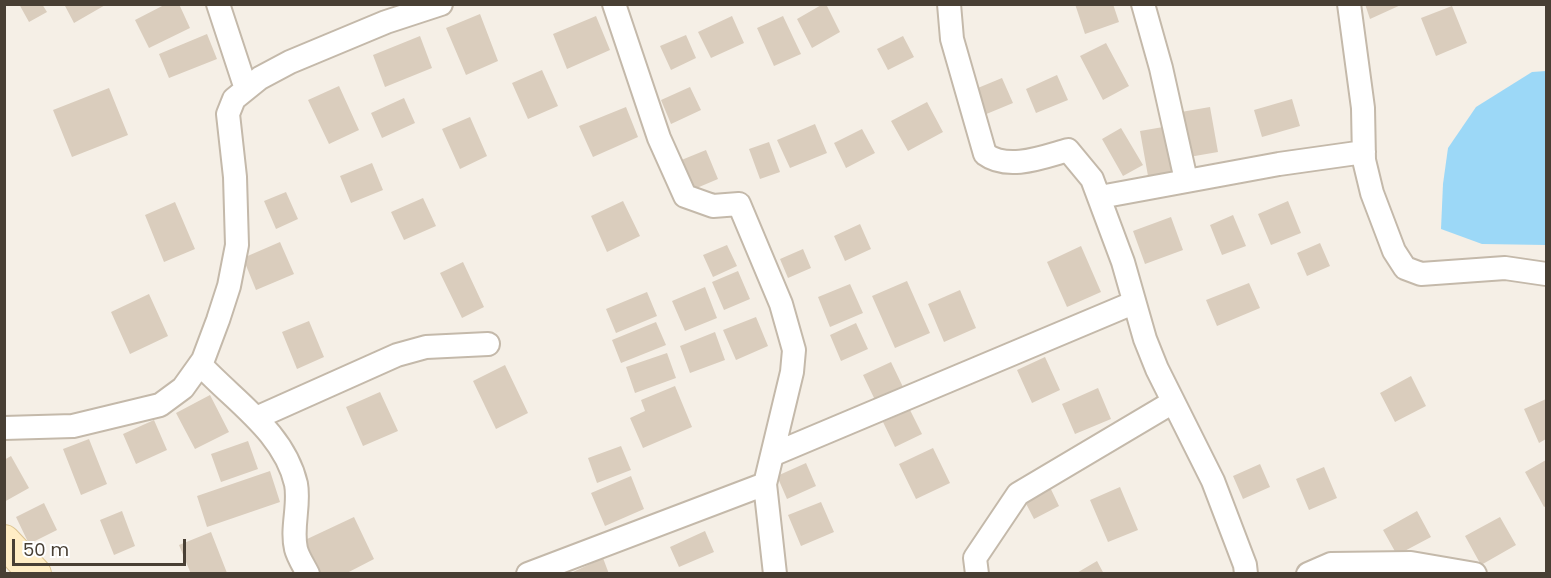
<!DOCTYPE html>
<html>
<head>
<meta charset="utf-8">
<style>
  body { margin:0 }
  #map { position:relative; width:1551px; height:578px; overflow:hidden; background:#f5efe6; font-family:Poppins,sans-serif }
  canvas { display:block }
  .frame { position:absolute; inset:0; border:6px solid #483f34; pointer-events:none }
  .scale { position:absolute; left:12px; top:539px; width:174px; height:27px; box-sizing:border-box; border:3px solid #483f34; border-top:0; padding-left:8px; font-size:18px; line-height:21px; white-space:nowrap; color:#483f34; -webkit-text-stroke:4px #fff; paint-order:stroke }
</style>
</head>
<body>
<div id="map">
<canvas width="1551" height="578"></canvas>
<div class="frame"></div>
<div class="scale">50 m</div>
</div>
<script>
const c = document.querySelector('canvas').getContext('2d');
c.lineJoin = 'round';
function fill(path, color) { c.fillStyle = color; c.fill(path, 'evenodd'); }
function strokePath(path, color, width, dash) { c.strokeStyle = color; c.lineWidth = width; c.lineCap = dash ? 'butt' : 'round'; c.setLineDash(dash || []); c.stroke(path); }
fill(new Path2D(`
  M1546,71V245L1482,244L1441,229L1443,184L1448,148L1476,107L1532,72Z`), '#9cd8f7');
fill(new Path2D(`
  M19,4H42L47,12L29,22Z
  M64,4H107L74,23Z
  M166,4H179L190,28L149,48L135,20Z
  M823,4H826L840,32L812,48L797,19Z
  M1075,4H1113L1119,22L1085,34Z
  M1365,4H1403L1370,19Z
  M1452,6L1467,43L1436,56L1421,18Z
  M480,14L498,61L466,75L446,28Z
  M596,16L610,50L567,69L553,34Z
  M732,16L744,43L711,58L698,32Z
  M783,16L801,54L774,66L757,28Z
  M207,34L217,59L169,78L159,54Z
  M686,35L696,58L671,70L660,46Z
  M420,36L432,68L385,87L373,55Z
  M903,36L914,57L888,70L877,49Z
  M1106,43L1129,86L1103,100L1080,56Z
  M542,70L558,106L528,119L512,83Z
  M1057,75L1068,100L1036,113L1026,89Z
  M1002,78L1013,103L984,115L973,90Z
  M339,86L359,130L329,144L308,100Z
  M690,87L701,110L671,124L661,100Z
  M109,88L128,135L72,157L53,110Z
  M404,98L415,123L382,138L371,113Z
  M1292,99L1300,126L1262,137L1254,110Z
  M927,102L943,132L908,151L891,121Z
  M626,107L638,137L593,157L579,126Z
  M1210,107L1218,152L1189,157L1181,112Z
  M470,117L487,156L460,169L442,129Z
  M815,124L827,153L790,168L777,140Z
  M1169,126L1177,171L1148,176L1140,131Z
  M1121,128L1143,165L1123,176L1102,139Z
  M862,129L875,153L846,168L834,143Z
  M769,142L780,172L760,179L749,149Z
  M706,150L718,179L692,190L679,161Z
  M372,163L383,190L351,203L340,176Z
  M286,192L298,219L276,229L264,201Z
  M423,198L436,226L404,240L391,212Z
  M623,201L640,236L607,252L591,216Z
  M1288,201L1301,233L1271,245L1258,214Z
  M175,202L195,249L164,262L145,215Z
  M1233,215L1246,246L1222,255L1210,225Z
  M1171,217L1183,250L1145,264L1133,231Z
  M860,224L871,249L845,261L834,236Z
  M280,242L294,274L256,290L243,258Z
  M1320,243L1330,266L1307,276L1297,253Z
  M727,245L737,266L713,277L703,255Z
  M1081,246L1101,292L1067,307L1047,262Z
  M803,249L811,268L788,278L780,259Z
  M463,262L484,307L462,318L440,273Z
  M738,271L750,299L724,310L712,282Z
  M907,281L930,333L895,348L872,296Z
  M1249,283L1260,308L1217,326L1206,300Z
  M850,284L863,313L830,327L818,297Z
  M705,287L717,318L685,331L672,301Z
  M960,290L976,328L944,342L928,304Z
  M647,292L657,316L616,333L606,309Z
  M149,294L168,336L130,354L111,312Z
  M756,317L768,346L736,360L723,330Z
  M309,321L324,357L297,369L282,332Z
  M656,322L666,345L621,363L612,340Z
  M856,323L868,349L841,361L830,335Z
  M715,332L725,360L690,373L680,346Z
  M667,353L676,378L635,393L626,367Z
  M1045,357L1060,390L1032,403L1017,370Z
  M891,362L903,387L875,400L863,375Z
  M505,365L528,413L496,429L473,381Z
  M1411,376L1426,406L1395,422L1380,393Z
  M675,386L692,427L643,448L630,418L645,411L641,400Z
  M1098,388L1111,419L1075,434L1062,404Z
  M380,392L398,431L363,446L346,407Z
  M210,395L229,432L195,449L176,413Z
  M1546,399V439L1539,443L1524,409Z
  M910,410L922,434L895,447L883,422Z
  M154,420L167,450L136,464L123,434Z
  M89,439L107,484L81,495L63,449Z
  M248,441L258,469L221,482L211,454Z
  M621,446L631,470L597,483L588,458Z
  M933,448L950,483L916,499L899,464Z
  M11,456L29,488L4,502V460Z
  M1546,460V506L1544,507L1525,472Z
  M806,463L816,486L787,499L777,476Z
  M1260,464L1270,487L1243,499L1233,476Z
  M1324,467L1337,498L1309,510L1296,479Z
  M270,471L280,502L207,527L197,496Z
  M631,476L644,509L605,526L591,493Z
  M1047,481L1059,506L1034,519L1021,494Z
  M1120,487L1138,530L1108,542L1090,500Z
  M821,502L834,532L801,546L788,515Z
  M44,503L57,530L29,544L16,517Z
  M122,511L135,546L114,555L100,520Z
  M1417,511L1431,537L1397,555L1383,530Z
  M354,517L374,559L345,574H321L305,540Z
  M1500,517L1516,545L1481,565L1465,536Z
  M705,531L714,552L679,567L670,547Z
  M211,532L227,573L191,574L179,545Z
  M603,558L609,574H574L573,572Z
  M1097,561L1104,574H1075Z`), '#dacdbd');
const street = new Path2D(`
  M218,4L246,89
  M614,4L659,138L685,196L713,206L739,204L781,304L794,350L792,372L765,484L775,574
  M949,4L952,39L985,154C1008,171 1043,157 1068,150L1092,179L1123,262L1145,339L1157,369L1213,481L1245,565L1246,574
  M1143,4L1161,68L1186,180
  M1349,4L1363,108L1364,160L1372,193L1394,251L1405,268L1421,274L1505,268L1546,274
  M1100,197L1279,164L1364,152
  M200,364C234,401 284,432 296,484C300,505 291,528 296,549C298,557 304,566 308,574
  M256,418L397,355L426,347L488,344
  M4,428L73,426L160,405L183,388L203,360L218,320L229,286L237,245L235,177L228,114L234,99L260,78L290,62L386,22L441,4
  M774,454L1133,303
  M528,574L765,484
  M977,574L975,558L1018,494L1173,402
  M1308,574L1331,564L1411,563L1475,574`);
const secondary = new Path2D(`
  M4,541L35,574`);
strokePath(street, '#c4b9aa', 26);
strokePath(secondary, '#dcc493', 34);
strokePath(street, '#fff', 22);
strokePath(secondary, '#ffedc5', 32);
</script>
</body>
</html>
